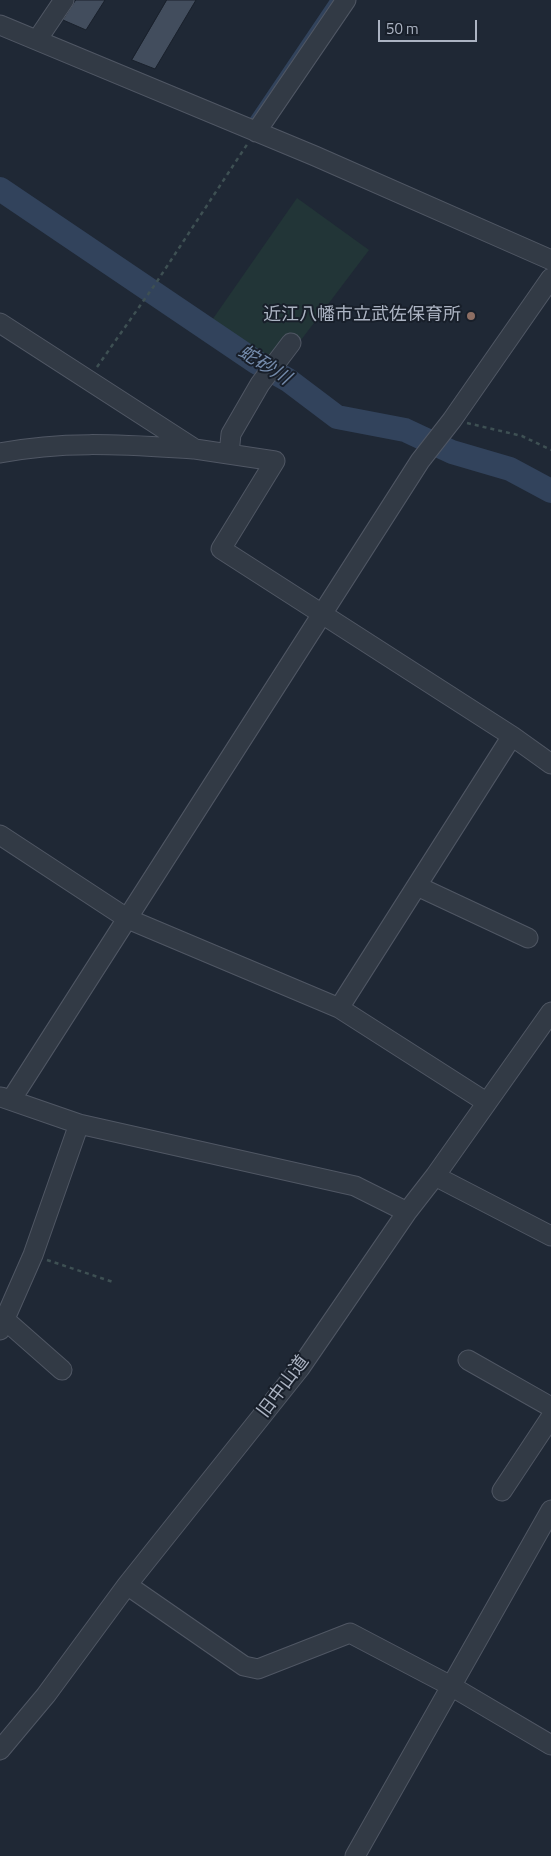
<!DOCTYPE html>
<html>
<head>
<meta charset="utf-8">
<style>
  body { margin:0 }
  #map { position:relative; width:551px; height:1856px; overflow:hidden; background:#1f2835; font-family:"Titillium Web",sans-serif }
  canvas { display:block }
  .scale { position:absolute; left:378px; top:20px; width:99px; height:22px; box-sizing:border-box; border:2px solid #acb4c3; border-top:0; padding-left:6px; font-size:15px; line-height:18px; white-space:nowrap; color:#acb4c3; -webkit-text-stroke:4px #181f2a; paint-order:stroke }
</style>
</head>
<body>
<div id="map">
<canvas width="551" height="1856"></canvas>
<div class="scale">50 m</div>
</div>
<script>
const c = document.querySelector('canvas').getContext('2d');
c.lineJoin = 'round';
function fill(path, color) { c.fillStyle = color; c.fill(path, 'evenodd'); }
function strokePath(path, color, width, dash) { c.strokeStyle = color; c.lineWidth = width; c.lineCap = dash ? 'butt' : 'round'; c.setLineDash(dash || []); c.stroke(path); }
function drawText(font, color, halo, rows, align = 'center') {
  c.font = font + ' "Titillium Web","Noto Sans JP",sans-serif'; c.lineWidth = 4; c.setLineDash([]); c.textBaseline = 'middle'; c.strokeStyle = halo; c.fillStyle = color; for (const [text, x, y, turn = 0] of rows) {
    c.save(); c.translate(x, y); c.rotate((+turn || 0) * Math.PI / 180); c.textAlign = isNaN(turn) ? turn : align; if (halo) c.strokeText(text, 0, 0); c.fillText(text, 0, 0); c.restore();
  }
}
fill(new Path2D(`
  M297,198L369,250L298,344L268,359L210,323Z`), '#223537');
strokePath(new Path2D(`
  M251,120L332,0`), '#32435c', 4);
strokePath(new Path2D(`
  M0,189L256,362L288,380L337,417L405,430L452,452L510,469L551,491`), '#32435c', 24);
const building = new Path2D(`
  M76,0H105L86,30L63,20Z
  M167,0H196L155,69L132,60Z`);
fill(building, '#424d5d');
strokePath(building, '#1a212c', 1);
const minor = new Path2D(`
  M0,25L315,156L551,260
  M37,40L64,0
  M256,132L346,0
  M0,323L195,449L275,461L221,549L512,736L551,764
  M0,453C66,440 126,445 193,449
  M229,454L231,434L260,384L291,343
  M0,835L128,919L339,1008L486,1102
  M417,886L528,938
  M339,1008L512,736
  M1,1097L79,1124L355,1186L407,1212
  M11,1100L420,461L452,420L551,278
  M435,1176L551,1236
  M4,1319L62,1370
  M0,1330L33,1255L79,1124
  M468,1360L551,1407
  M502,1491L551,1417
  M127,1585L244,1666L258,1669L350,1633L451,1686L551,1745
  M0,1750L46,1695L127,1585L300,1368L407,1212L435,1176L551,1012
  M355,1856L551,1510`);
strokePath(minor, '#505764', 21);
strokePath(new Path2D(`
  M97,367L156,283L248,143
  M467,423L522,436L551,450
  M47,1260L113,1282`), '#3e5053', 2.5, [4, 4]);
strokePath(minor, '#323a45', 19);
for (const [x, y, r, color] of [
  [471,316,5,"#8d6e63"]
]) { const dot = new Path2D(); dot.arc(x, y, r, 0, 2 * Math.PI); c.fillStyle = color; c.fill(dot); strokePath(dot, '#181f2a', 2); }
drawText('18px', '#acb4c3', '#181f2a', [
  ["近江八幡市立武佐保育所",461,316]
], 'right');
drawText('18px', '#acb4c3', '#181f2a', [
  ["旧中山道",284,1387,-53]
]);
drawText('italic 19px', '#748bab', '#181f2a', [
  ["蛇砂川",264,366,32]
]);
</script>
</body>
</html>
